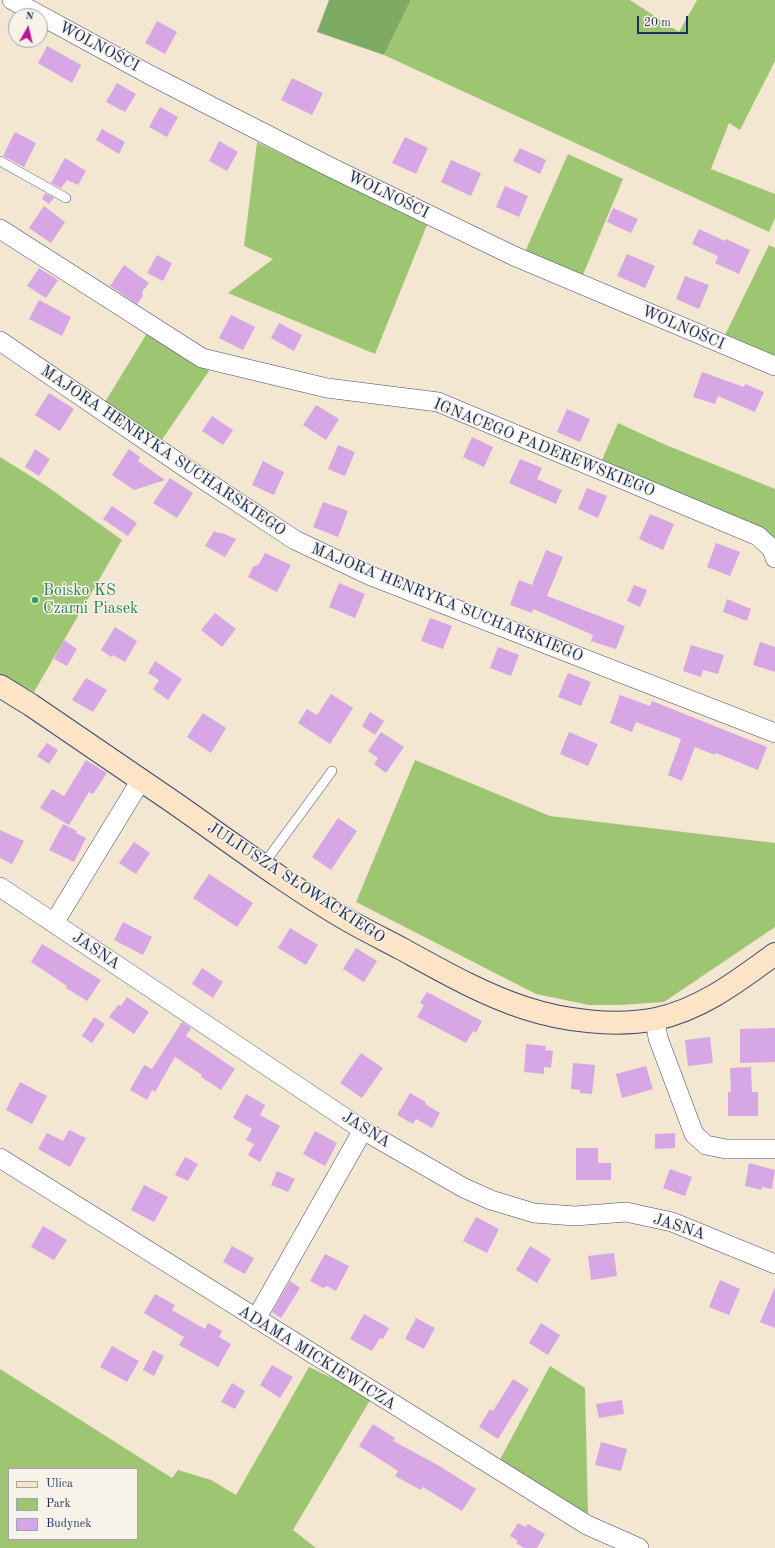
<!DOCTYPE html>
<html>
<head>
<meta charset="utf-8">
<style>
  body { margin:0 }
  #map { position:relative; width:775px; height:1548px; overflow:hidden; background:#f4e7d1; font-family:"Old Standard TT",serif }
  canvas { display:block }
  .legend { position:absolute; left:8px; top:1468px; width:130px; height:72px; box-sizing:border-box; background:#f7f3e8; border:1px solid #9fa5b1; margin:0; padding:5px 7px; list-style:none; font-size:12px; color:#1b2f5e }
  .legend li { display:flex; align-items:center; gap:8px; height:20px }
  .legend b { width:20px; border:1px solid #9fa5b1 }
  .north { position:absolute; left:8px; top:8px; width:40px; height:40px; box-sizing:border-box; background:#f7f3e8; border:1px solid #9fa5b1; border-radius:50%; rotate:8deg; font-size:11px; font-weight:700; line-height:16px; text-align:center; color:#1b2f5e }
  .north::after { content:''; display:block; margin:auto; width:14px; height:18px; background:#b5179e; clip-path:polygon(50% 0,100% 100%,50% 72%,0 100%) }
  .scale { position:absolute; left:637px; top:16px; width:51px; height:18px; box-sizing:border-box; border:2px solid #1b2f5e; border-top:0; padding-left:5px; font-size:12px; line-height:14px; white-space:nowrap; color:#1b2f5e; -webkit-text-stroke:3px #f7f3e8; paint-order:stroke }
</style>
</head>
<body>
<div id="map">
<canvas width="775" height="1548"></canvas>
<ul class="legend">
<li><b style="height:5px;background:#fee4c6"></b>Ulica</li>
<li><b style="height:11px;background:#9ec672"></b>Park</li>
<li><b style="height:11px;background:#d6a6e5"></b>Budynek</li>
</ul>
<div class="north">N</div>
<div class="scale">20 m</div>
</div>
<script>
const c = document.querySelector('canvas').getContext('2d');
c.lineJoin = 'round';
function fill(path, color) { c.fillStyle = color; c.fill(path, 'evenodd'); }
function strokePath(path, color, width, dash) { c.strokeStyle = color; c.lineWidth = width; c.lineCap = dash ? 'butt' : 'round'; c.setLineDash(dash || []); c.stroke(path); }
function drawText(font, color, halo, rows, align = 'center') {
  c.font = font + ' "Old Standard TT",serif'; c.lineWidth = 3; c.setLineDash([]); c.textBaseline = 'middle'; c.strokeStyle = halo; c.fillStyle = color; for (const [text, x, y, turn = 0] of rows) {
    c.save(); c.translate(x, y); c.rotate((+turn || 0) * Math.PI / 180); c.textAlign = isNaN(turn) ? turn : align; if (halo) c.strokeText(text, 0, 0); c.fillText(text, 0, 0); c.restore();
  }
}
fill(new Path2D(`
  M411,0H630L679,32L697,0H775V61L740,130L729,123L711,169L775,194V218L769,232L384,55Z
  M257,142L427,225L375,354L228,293L273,259L244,246Z
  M568,154L623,179L582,277L525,252Z
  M769,245L775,248V360L724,337Z
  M149,330L209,371L161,441L105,402Z
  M618,423L666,445L775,489V542L601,462Z
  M0,457L45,485L122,540L34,692L0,674Z
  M415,760L550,816L775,843V927L664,1002L620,1005H589L536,994L356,902Z
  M550,1366L585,1388L588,1514L496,1467Z
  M309,1367L372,1397L293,1530L316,1548H0V1369L172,1478L178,1470L211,1480L236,1495ZM9,1469H137V1539H9Z`), '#9ec672');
fill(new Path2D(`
  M329,0H411L384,55L317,32Z`), '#7eab64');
fill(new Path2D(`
  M157,21L177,32L165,54L145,43Z
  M47,46L81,65L72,83L38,63Z
  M292,78L323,93L312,115L281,100Z
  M117,83L136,94L125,112L106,102Z
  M160,107L178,117L167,137L149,127Z
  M102,129L125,142L119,154L96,140Z
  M15,132L36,143L24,167L3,156Z
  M405,137L428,148L416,174L392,163Z
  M219,141L238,152L227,171L209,161Z
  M520,148L546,160L540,174L513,161Z
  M65,158L86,171L78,185L67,180L61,188L51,183Z
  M451,160L481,173L471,196L441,182Z
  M505,186L528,196L519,217L496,207Z
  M45,193L54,198L49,204L42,199Z
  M44,206L65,222L51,243L29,228Z
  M613,208L638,219L631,233L607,222Z
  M699,229L725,241L726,239L750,250L739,274L715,263L718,256L692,244Z
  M627,254L655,266L645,288L617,276Z
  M157,255L172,263L163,281L147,273Z
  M124,265L149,283L142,292L143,296L137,304L110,286Z
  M39,268L58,280L46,298L27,286Z
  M685,276L709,285L699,309L676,299Z
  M39,300L71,317L62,336L29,319Z
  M231,315L255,327L243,350L219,338Z
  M279,323L302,335L294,351L271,338Z
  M702,372L744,387L745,384L764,392L755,412L718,396L715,404L693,397Z
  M49,393L74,409L60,431L35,415Z
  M316,405L339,419L326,440L303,425Z
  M567,409L590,419L580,442L557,432Z
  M212,416L233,430L223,445L202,431Z
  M472,437L493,447L484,467L463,457Z
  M338,445L355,452L345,476L328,469Z
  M35,449L50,459L39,476L25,467Z
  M129,449L140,457L138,461L165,480L134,490L112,475Z
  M520,459L542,468L537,479L562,490L556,504L509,483Z
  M263,461L284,472L274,495L252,485Z
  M170,478L193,493L177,518L153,503Z
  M587,488L607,496L598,518L578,509Z
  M323,502L348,511L338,537L313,527Z
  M112,506L137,523L128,536L103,519Z
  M650,514L674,524L663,550L639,539Z
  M214,531L218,533H222L236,539L225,557L205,546Z
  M716,543L740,552L730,576L707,567Z
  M546,550L563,557L547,596L625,626L616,649L591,641L593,635L533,609L532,613L510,605L519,580L532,585Z
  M265,553L291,565L277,592L248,577L253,567L259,564Z
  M339,583L365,594L355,618L329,607Z
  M634,585L647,590L640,607L627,601Z
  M727,599L751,609L747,621L723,612Z
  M215,613L236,629L222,647L201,630Z
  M430,618L452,626L443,649L421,641Z
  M115,627L137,641L125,662L113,655L111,657L101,650Z
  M64,640L77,649L67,666L54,659Z
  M760,642L775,647V672L753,665Z
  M691,645L724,655L718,674L703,670L701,677L683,671Z
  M498,647L519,655L511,676L490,668Z
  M155,661L182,679L168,700L153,689L159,680L148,673Z
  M568,673L591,682L581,706L558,697Z
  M86,678L107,690L93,712L72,700Z
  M331,694L353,708L330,744L298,723L307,709L317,715Z
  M620,695L650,706L652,701L767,747L758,770L716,753L715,755L695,747L682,781L668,775L681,739L636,722L632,732L610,723Z
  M370,712L384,721L375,735L362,726Z
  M203,713L226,728L211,753L187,737Z
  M381,732L404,747L386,773L374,764L378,758L368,751Z
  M569,732L598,744L588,766L560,754Z
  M47,743L58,750L49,764L37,756Z
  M86,760L107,773L93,794L89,792L69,825L40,808L52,789L64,796Z
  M338,818L357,831L331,870L312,857Z
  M63,824L77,831L76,833L86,838L74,862L49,850Z
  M0,830L24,841L12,864L0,858Z
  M134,842L150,853L136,874L119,863Z
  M209,874L253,903L237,927L193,898Z
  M123,922L152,937L143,955L114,940Z
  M290,928L318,945L306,965L278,948Z
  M42,944L101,980L87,1001L66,988L67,986L31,962Z
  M356,948L377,961L364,982L343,969Z
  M202,968L223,982L213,998L192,984Z
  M427,992L482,1021L476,1033L473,1031L466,1043L417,1017L424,1005L420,1003Z
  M127,997L149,1012L134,1034L109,1017L118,1005L121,1006Z
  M94,1017L105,1024L92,1043L82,1036Z
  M182,1022L191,1028L186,1036L235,1069L221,1090L201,1077L202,1075L175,1057L155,1092L152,1090L147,1100L130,1090L144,1065L152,1069Z
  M775,1028V1062L740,1063V1029Z
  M710,1037L713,1063L688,1066L685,1040Z
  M526,1044L546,1046L545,1050L553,1051L551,1068L544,1067V1074L524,1072Z
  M361,1053L383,1068L362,1098L340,1083Z
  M573,1063L595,1065L592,1094L580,1093V1090L571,1089Z
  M646,1066L653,1089L622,1098L616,1074Z
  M751,1067L752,1092H758V1116H728V1092H731L730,1068Z
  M20,1082L47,1096L32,1124L6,1110Z
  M410,1093L426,1102L425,1104L440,1113L432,1128L416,1119L413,1124L397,1115Z
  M246,1094L265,1105L260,1115L280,1126L260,1162L248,1155L254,1144L246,1140L252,1129L233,1118Z
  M69,1130L86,1138L70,1167L38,1149L47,1133L63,1141Z
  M315,1131L337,1143L325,1166L303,1154Z
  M675,1133V1148L655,1149V1134Z
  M576,1148H598V1163H611V1180H576Z
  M185,1157L198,1164L188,1181L175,1175Z
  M749,1163L775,1170L772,1189L762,1187V1190L745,1186Z
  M670,1169L692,1177L685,1196L663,1188Z
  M277,1171L295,1179L288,1192L271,1185Z
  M144,1185L168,1197L154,1222L131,1210Z
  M476,1217L499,1229L487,1253L463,1241Z
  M43,1226L67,1240L54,1260L31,1247Z
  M232,1246L254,1258L245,1274L223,1262Z
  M530,1246L551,1259L537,1283L516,1270Z
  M614,1253L617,1276L591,1280L588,1256Z
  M325,1254L349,1266L336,1291L327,1286L323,1288L310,1281Z
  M720,1280L740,1289L729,1315L709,1307Z
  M290,1281L300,1288L281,1318L272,1312Z
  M775,1287V1328L760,1322Z
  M155,1294L175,1305L172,1310L205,1329L208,1323L222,1331L219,1337L231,1344L218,1367L179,1345L184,1337L144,1313Z
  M364,1314L389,1328L383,1339L380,1338L372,1351L350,1339Z
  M416,1318L435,1328L424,1349L405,1339Z
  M541,1323L560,1335L548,1355L529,1343Z
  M112,1346L139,1361L127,1382L100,1367Z
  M153,1350L164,1356L154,1376L143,1370Z
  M272,1365L293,1377L280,1398L260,1385Z
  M513,1379L529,1389L498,1439L479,1427L490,1409L493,1411Z
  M232,1383L245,1391L235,1409L221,1402Z
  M622,1400L624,1414L599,1418L596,1404Z
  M373,1424L395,1438L393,1441L436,1464L476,1489L462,1511L423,1487L421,1490L395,1476L398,1471L359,1446Z
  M601,1442L627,1449L621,1471L595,1465Z
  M518,1523L525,1527L528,1524L545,1534L537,1548H524L516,1543L518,1541L510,1536Z`), '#d6a6e5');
const lane = new Path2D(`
  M0,161L66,198
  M263,865L332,771`);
const street = new Path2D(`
  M12,0L150,75L330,167L514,256L775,366
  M0,229L202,358L327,388L438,402L758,536L772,549L775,558
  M0,341L189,470L295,540L371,576L775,733
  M0,887L363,1130L464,1188L491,1200L534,1213L575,1216L626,1212L672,1222L775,1264
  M54,923L141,780
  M655,1019L658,1038L694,1134L706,1145L726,1149H775
  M0,1158L587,1525L639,1548
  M256,1319L363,1130`);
const secondary = new Path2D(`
  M0,686L31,705C79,738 128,771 176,804C233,844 289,886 349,921C367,931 385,940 402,949C442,971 482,994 525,1008C564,1021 616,1027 656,1019C702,1009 738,981 775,954`);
strokePath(lane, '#3c4b6f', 10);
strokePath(street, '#3c4b6f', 20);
strokePath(secondary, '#3c4b6f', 24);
strokePath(lane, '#fff', 9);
strokePath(street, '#fff', 19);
strokePath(secondary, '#fee4c6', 22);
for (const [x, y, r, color] of [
  [35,600,4,"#2e9e5b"]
]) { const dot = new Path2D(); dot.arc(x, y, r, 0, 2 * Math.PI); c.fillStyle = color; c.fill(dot); strokePath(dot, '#f7f3e8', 1.5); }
drawText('16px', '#1b2f5e', '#f7f3e8', [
  ["WOLNOŚCI",99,47,28],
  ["WOLNOŚCI",388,195,26],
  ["WOLNOŚCI",683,328,23],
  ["IGNACEGO PADEREWSKIEGO",544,448,22],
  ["MAJORA HENRYKA SUCHARSKIEGO",163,451,34],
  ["MAJORA HENRYKA SUCHARSKIEGO",447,603,22],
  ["JULIUSZA SŁOWACKIEGO",296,883,33],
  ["JASNA",96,951,34],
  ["JASNA",366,1130,32],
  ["JASNA",679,1227,18],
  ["ADAMA MICKIEWICZA",317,1358,32]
]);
drawText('16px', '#27864d', '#f7f3e8', [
  ["Boisko KS",43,591],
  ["Czarni Piasek",43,609]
], 'left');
</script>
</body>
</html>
